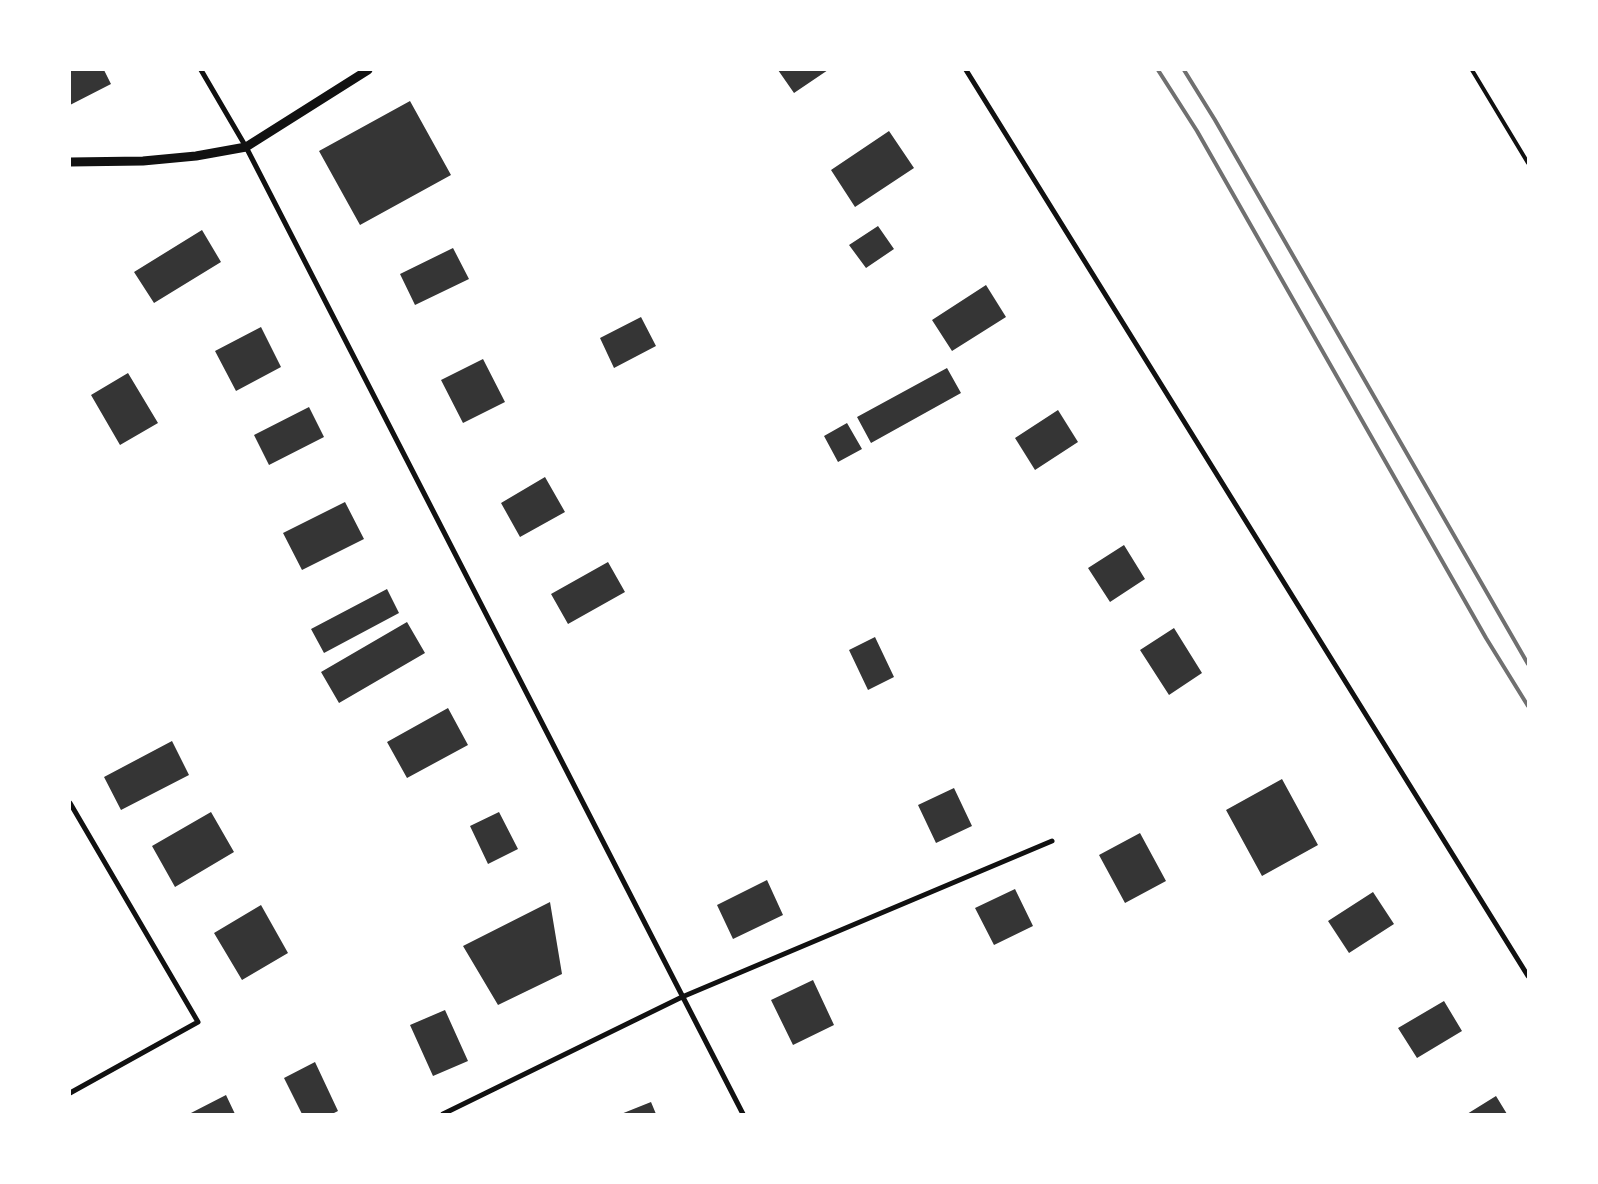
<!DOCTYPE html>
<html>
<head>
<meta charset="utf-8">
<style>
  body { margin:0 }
  #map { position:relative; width:1598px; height:1184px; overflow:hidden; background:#fff; font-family:Manrope,sans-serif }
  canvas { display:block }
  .frame { position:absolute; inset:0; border:71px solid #fff; pointer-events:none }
</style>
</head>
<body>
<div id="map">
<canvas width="1598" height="1184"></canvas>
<div class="frame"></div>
</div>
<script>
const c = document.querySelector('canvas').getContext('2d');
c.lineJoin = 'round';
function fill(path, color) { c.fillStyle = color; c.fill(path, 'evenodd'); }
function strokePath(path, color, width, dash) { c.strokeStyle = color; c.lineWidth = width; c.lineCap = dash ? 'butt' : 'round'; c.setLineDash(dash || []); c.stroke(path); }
fill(new Path2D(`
  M70,70H104L111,84L70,105Z
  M778,70H828L794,93Z
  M410,101L451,175L360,225L319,151Z
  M889,131L914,168L855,207L831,170Z
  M878,226L894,249L866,268L849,245Z
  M202,230L221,262L154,303L134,272Z
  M453,248L469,279L415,305L400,274Z
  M986,285L1006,317L952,351L932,320Z
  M641,317L656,346L614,368L600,338Z
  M261,327L281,367L236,391L215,351Z
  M483,359L505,402L463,423L441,380Z
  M947,368L961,393L871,443L857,417Z
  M128,373L158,423L120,445L91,395Z
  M309,407L324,437L269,465L254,435Z
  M1058,410L1078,442L1035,470L1015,438Z
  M847,423L862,449L838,462L824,436Z
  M545,477L565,512L520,537L501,503Z
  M345,502L364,539L302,570L283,533Z
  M1124,545L1145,579L1110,602L1088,568Z
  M608,562L625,592L568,624L551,594Z
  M387,589L399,613L324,653L311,629Z
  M407,622L425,653L339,703L321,672Z
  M1174,628L1202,673L1169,695L1140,650Z
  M875,637L894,677L868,690L849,650Z
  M448,708L468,745L407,778L387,742Z
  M172,741L189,775L121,810L104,777Z
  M1282,779L1318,845L1262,876L1226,810Z
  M954,788L972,826L936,843L918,805Z
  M211,812L234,852L175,887L152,846Z
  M499,812L518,849L488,864L470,826Z
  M1140,833L1166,881L1125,903L1099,855Z
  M767,880L783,915L733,939L717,905Z
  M1015,889L1033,926L994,945L975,908Z
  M1373,892L1394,924L1349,953L1328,921Z
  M550,902L562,974L498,1005L463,946Z
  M261,905L288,953L242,980L214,933Z
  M813,980L834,1025L793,1045L771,1000Z
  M1444,1001L1462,1031L1417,1058L1398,1028Z
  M445,1010L468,1061L433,1076L410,1025Z
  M315,1062L338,1111L332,1114H302L284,1078Z
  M226,1095L235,1114H189Z
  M1496,1096L1507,1114H1467Z
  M651,1102L656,1114H621Z`), '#353535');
strokePath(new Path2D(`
  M1472,70L1528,163`), '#111', 4);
strokePath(new Path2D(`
  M201,70L246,147L743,1114
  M966,70L1528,976
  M70,803L198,1022L70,1093
  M443,1114L682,997L1052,841`), '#111', 5);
strokePath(new Path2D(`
  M70,162L143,161L196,156L246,147L368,70`), '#111', 9);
strokePath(new Path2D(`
  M1158,70L1197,131L1486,638L1528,706
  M1184,70L1215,120L1528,664`), '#707070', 4);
</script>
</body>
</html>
